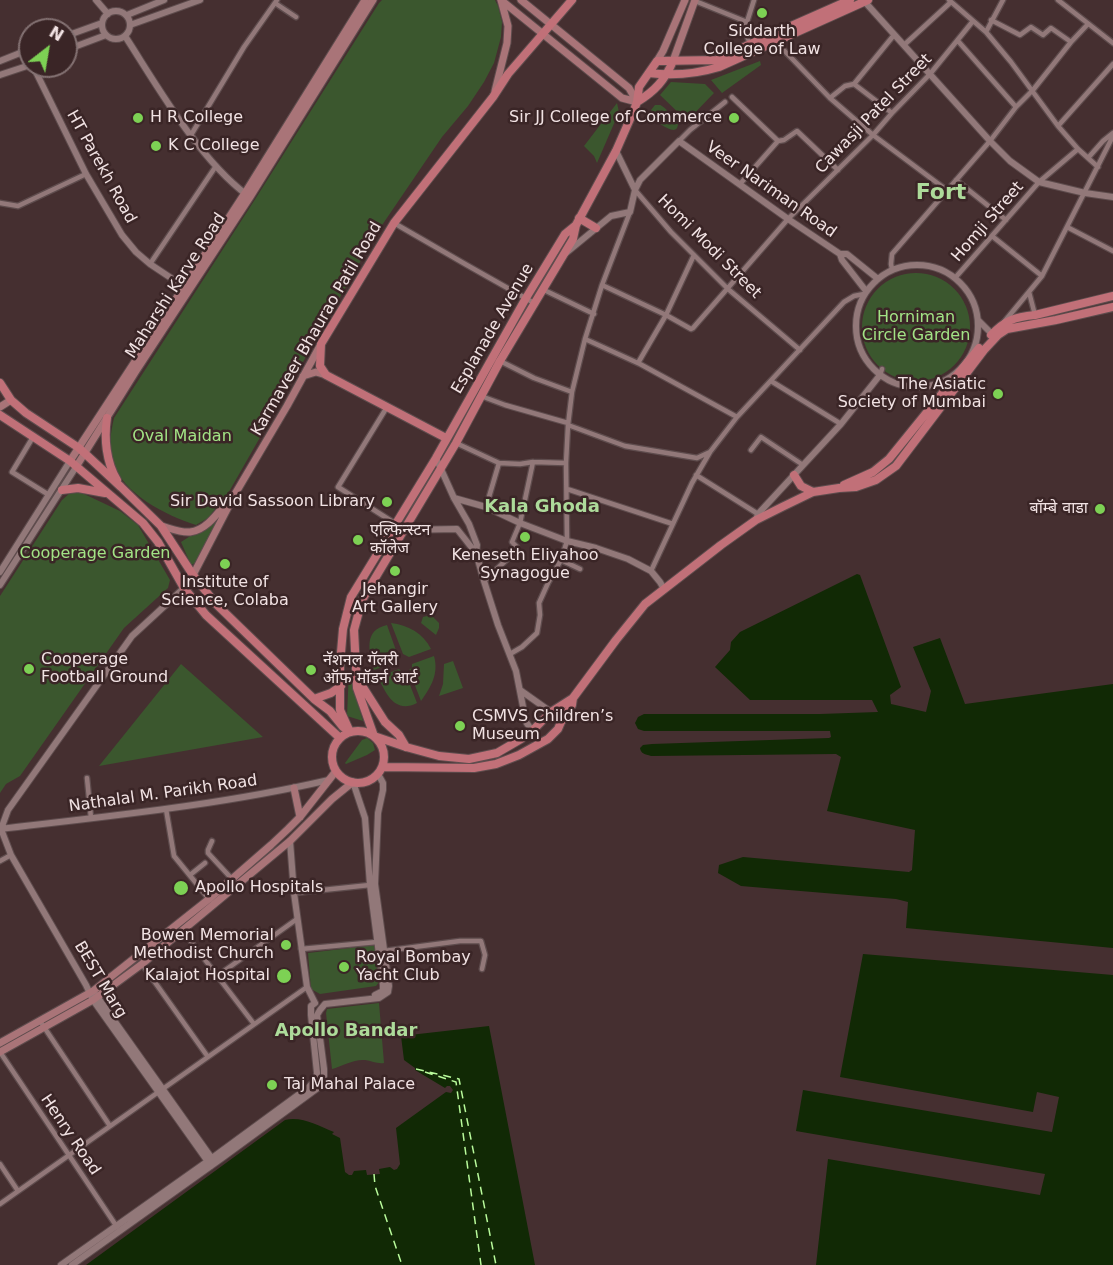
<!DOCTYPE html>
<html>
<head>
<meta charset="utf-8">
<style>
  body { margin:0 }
  #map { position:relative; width:1113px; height:1265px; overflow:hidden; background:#452f30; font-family:"DejaVu Sans",sans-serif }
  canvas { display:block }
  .north { position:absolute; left:18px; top:18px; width:60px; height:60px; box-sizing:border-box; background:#3a2526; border:2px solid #837172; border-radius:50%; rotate:31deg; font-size:16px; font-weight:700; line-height:24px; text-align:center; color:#f1e2e3 }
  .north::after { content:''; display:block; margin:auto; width:21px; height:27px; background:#7dd154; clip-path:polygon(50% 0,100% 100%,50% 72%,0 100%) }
</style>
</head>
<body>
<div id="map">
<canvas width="1113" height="1265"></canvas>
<div class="north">N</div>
</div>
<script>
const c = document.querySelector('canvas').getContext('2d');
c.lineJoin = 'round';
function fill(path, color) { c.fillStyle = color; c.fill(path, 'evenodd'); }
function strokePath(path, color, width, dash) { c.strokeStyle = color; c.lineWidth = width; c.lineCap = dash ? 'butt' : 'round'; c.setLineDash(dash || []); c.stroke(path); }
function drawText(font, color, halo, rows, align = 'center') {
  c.font = font + ' "DejaVu Sans","Noto Sans Devanagari",sans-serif'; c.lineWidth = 5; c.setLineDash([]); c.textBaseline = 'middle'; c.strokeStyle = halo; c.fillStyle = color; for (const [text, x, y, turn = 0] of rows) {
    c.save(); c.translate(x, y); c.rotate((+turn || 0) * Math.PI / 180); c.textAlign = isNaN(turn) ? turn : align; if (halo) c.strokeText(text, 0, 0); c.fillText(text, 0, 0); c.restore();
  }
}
fill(new Path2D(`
  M382,0H495L498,6L502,22L501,37L494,63L484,82L468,106L442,137L376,234L230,490L208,518L196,525C165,515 123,494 112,461C108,448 111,431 114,418L254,201L379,3Z
  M760,61L761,65L722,93L711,80Z
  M671,82L705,84L714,93L687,121L660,95Z
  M617,103L619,112L597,163L594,156L584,146Z
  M655,105C657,105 659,105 660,105C664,106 677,120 678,123C678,124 678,126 677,128C673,135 656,121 652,117L651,110Z
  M862 327a54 54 0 1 1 108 0a54 54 0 1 1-108 0Z
  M70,493H82L120,511L138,525L170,580L168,588L124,628L20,776L6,784L0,793V596L62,500Z
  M215,520L217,521L195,563L191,565L181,542Z
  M431,615L439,623V628L436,635L421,623L423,617Z
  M391,623C408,625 423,633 431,649L409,657L403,654Z
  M387,625L398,656L396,658V662L374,670C369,652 363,630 387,625Z
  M434,656C439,674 431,687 421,701L409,670L412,668V664Z
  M453,661L463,688L439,696L443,684L444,664Z
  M181,664L263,737L99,766Z
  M399,669L402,672H405L417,703C395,714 386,694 378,677Z
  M349,670L352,685L363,721L347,716Z
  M367,738L373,743L375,750L367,755L346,764L345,763L362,740Z
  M375,945L380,981L376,986L320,994L311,989L308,953Z
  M379,1003L384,1063C377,1064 372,1061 365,1060C354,1059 342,1066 332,1069L326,1013L327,1009Z`), '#3b572e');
fill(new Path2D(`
  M857,574L860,575L901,687L890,695L891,704L926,712L931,691L913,647L940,638L965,704L1113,684V948L906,928L908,902L896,899L741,886L718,873L719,865L743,857L909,872L912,870L915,830L827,811L841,757L836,754L651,756C645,754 641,754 640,748L643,745L652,744L829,738L831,737L830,731H644L638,729L635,723L638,717L644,714H820L878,712L872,700H750L715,667L730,650L731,642L740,632Z
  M863,954L1113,975V1265H816L828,1159L1040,1195L1045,1174L796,1131L803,1090L1052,1132L1059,1097L1037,1092L1033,1112L840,1077Z
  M489,1026L535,1265H86L285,1120C302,1116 318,1126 334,1132L332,1134L340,1138L345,1172L349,1175H352L354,1171L366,1170L367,1175L380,1174L379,1169L390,1167L394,1170L397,1169L400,1164L396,1128L446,1092L451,1093L453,1090L450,1086H447L445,1088L415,1070V1068L404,1060L401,1036Z`), '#112905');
strokePath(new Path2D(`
  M416,1069L459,1079L496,1265
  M425,1072L456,1082L481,1265
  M374,1174L375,1186L402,1265`), '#b8fa9b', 1.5, [8, 6]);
const minor = new Path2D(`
  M949,0L986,32L1011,62L1058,126L1078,149L1098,167
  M1058,0L1113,43
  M695,1L747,22
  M275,3L296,17
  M991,20L1020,35L1031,27L1043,35L1051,28L1071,42
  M986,32L1003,0
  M748,39L746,25L754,0
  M958,41L1016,107
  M776,42L830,98L873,135L948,191
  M904,45L951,2
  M854,84L892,113
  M732,97L778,141
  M830,98L845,86L854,84L894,35
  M1058,126L1113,64
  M191,135L244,47L277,0
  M679,141L690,130L725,102
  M1088,158L1103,141L1113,133
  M956,180L1006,220
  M740,184L778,141L784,140L797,131L838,170
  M635,190L671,232L728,289L800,350
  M0,203L18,206L86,174
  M394,223L465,264L534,303
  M1067,227L1113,251
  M992,236L1042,276
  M150,264L216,166
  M892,269L891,264L892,254L990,141L1016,107L1033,90L1071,42L1088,24
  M955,278L1039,182L1078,149
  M602,285L666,315L691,329L693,328L788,219L873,135L892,113L930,74L973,21
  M542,289L594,314
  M1029,292L1035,315
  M1004,322L1042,276L1113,136
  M585,339L640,364L737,417
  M500,361L534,378L572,392
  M638,363L666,315L694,255
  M880,375L882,369
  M771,381L841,424
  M481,396L505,405L568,423
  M387,407L338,487L396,524
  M568,425L625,446L697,458L710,452
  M33,437L12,472L49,495
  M456,443L499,463L520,464L533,462L566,463
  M751,450L761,437L803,465
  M696,475L758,514
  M567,489L673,524
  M486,507L499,463
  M561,560L580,569
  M651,571L692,483L710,452L737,417L844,302L854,296L864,294
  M484,581L517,550V547L512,542L520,523L533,462
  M510,654L522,647L537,633L540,615L539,603L548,583L561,560L567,541L566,463L568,425L572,392L585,339L602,285L630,212
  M87,778L91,818
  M166,809L174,856L209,899
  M212,841L208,850V853L232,879
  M0,861L11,855
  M190,875L205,863
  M294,893L370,885
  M183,931L254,1024
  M301,949L377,942
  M384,951L460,941H481L485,955L482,969
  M142,964L208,1057
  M217,976L297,919
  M40,1021L110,1126
  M0,1052L117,1227
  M0,1164L18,1191
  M0,1204L307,987`);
const tertiary = new Path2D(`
  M96,0L108,14
  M865,2L990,141L1010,161L1039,182L1085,193L1113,197
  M102 25a14 14 0 1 1 28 0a14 14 0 1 1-28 0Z
  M127,15L164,0
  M130,25L200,0
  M66,36L102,23
  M125,36C158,87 198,158 247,195
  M66,50L106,35
  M0,61L30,49
  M33,66L86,174L122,235L136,252L150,264L186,288
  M0,75L30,65
  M616,151L635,190
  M566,253L611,216L630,212L635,190L640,180L679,141L788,219L840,254L842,260L866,291
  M840,254H847L878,279
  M856 326a61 61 0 1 1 122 0a61 61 0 1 1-122 0Z
  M978,320L992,334
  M436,458L454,498L469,524L477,545L476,553L484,581L498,625L516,671L526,722L540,742
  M454,498L486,507L520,523L567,541L596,548L628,559L651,571L660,582L664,589
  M756,520L758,514L841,424L880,375
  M403,530L457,529L476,553
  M0,572L70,461
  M0,585L76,467
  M520,690L551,712L561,722
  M353,782L365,818L370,885L383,985V991L375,995
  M0,829C110,816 221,805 329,780
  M1,829L11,855L86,985L93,1000L211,1166
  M1,829L8,810L132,636L184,588
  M290,841L294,893L307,987L315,1003
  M96,995L213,1160
  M61,1265L208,1161L309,1087L316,1079L317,1073L311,1015V1006L315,1003
  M72,1265L222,1158L319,1087L324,1076V1069L317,1015L320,1010L325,1004L379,998L388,992L389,986L375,884L378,813L383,790V783L378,774`);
const secondary = new Path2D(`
  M501,0L622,98L637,102
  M521,0L629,88L637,102
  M657,61L663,51L685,0
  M673,61L695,0
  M495,91L507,43L508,26L501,0
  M303,376L316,372L326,375
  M0,407L11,400
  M70,461L245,193L365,0
  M76,467L136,371L250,197L373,0
  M161,526C169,528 181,533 190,532C206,530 217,514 227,502
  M184,588L193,575L235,494L287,406L321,344
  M294,788L300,817
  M0,1043L93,991L209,899L271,845L288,829L300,817L336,771
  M0,1052L93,1000L142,964L290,841L332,799L353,782`);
const primary = new Path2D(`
  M850,0L746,46L717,60L657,61L639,87L637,102L634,110L616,151L576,225L573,239L500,361L456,443L362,600L354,630L357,688L374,736L406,747L439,756L469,759L497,753L521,739L532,731L551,712L573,698L616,640L645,604L721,545L756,520L782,507L813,492L839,488L856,487L876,480L896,466L984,350L998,335L1007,329L1056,320L1113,307
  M649,73C673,76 696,74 719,67L868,0
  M637,102C655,91 665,80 673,61
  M579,218L596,228
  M991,335C1006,320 1014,317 1035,315L1113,296
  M0,383L11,400L26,413L79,448L121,487L161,526L193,575L216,604L314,699L330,711L343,727
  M0,415L70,461L143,523L158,542L184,588L206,615L340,738
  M107,418C104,438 106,462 117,480
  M446,438L326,375L320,366L321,344L394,223L493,97L508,74L572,0
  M794,475L801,486L813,492
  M844,485L873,472L889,459L979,348
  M62,490L78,488L105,493
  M357,678L385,722L399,735L406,747
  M314,699L331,693L341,686
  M332 757a26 26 0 1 1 52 0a26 26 0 1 1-52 0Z
  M350,732L340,710V664L343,629L351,597L436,458L526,298L565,234L576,225
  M383,767L474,768L496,764L519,755L548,739L558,729L561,722L572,705L573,698`);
strokePath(minor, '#5e4c4d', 7);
strokePath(tertiary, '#5e4c4d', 8);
strokePath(secondary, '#5e4c4d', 9);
strokePath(primary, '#5e4c4d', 10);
strokePath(minor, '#927879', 4.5);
strokePath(tertiary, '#927879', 6);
strokePath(secondary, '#a97478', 7);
strokePath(primary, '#c17078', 8);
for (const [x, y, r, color] of [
  [762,13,6,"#7dd154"],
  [138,118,6,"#7dd154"],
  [734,118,6,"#7dd154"],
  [156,146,6,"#7dd154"],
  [998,394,6,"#7dd154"],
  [387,502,6,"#7dd154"],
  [1100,509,6,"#7dd154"],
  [525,537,6,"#7dd154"],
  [358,540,6,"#7dd154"],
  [225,564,6,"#7dd154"],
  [395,571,6,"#7dd154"],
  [29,669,6,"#7dd154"],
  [311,670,6,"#7dd154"],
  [460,726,6,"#7dd154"],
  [181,888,8,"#7dd154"],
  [286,945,6,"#7dd154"],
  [344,967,6,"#7dd154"],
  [284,976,8,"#7dd154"],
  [272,1085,6,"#7dd154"]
]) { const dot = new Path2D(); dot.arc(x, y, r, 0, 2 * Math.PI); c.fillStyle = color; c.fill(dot); strokePath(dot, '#3a2526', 2); }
drawText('16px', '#f1e2e3', '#3a2526', [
  ["Siddarth",762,32,"center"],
  ["College of Law",762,50,"center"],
  ["H R College",150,118],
  ["Sir JJ College of Commerce",722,118,"right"],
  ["K C College",168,146],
  ["The Asiatic",986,385,"right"],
  ["Society of Mumbai",986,403,"right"],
  ["Sir David Sassoon Library",375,502,"right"],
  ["बॉम्बे वाडा",1088,509,"right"],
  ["एल्फिन्स्टन",370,531],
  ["कॉलेज",370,549],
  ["Keneseth Eliyahoo",525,556,"center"],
  ["Synagogue",525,574,"center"],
  ["Institute of",225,583,"center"],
  ["Science, Colaba",225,601,"center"],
  ["Jehangir",395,590,"center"],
  ["Art Gallery",395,608,"center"],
  ["Cooperage",41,660],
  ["Football Ground",41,678],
  ["नॅशनल गॅलरी",323,661],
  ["ऑफ मॉडर्न आर्ट",323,679],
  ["CSMVS Children’s",472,717],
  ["Museum",472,735],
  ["Apollo Hospitals",195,888],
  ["Bowen Memorial",274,936,"right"],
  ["Methodist Church",274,954,"right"],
  ["Royal Bombay",356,958],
  ["Yacht Club",356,976],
  ["Kalajot Hospital",270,976,"right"],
  ["Taj Mahal Palace",284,1085]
], 'left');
drawText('16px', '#f1e2e3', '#3a2526', [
  ["Cawasji Patel Street",874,114,-46],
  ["HT Parekh Road",101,167,61],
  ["Veer Nariman Road",771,190,35],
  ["Homji Street",988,222,-49],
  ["Homi Modi Street",709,247,45],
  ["Maharshi Karve Road",176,286,-57],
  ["Karmaveer Bhaurao Patil Road",317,329,-60],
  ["Esplanade Avenue",493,329,-60],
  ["Nathalal M. Parikh Road",163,794,-8],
  ["BEST Marg",100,980,59],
  ["Henry Road",70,1135,56]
]);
drawText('16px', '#a2e385', '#3a2526', [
  ["Horniman",916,318],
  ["Circle Garden",916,336],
  ["Oval Maidan",182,437],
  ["Cooperage Garden",95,554]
]);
drawText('bold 18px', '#addb9a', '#3a2526', [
  ["Kala Ghoda",542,507],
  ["Apollo Bandar",346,1031]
]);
drawText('bold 22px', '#addb9a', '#3a2526', [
  ["Fort",941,193]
]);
</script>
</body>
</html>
